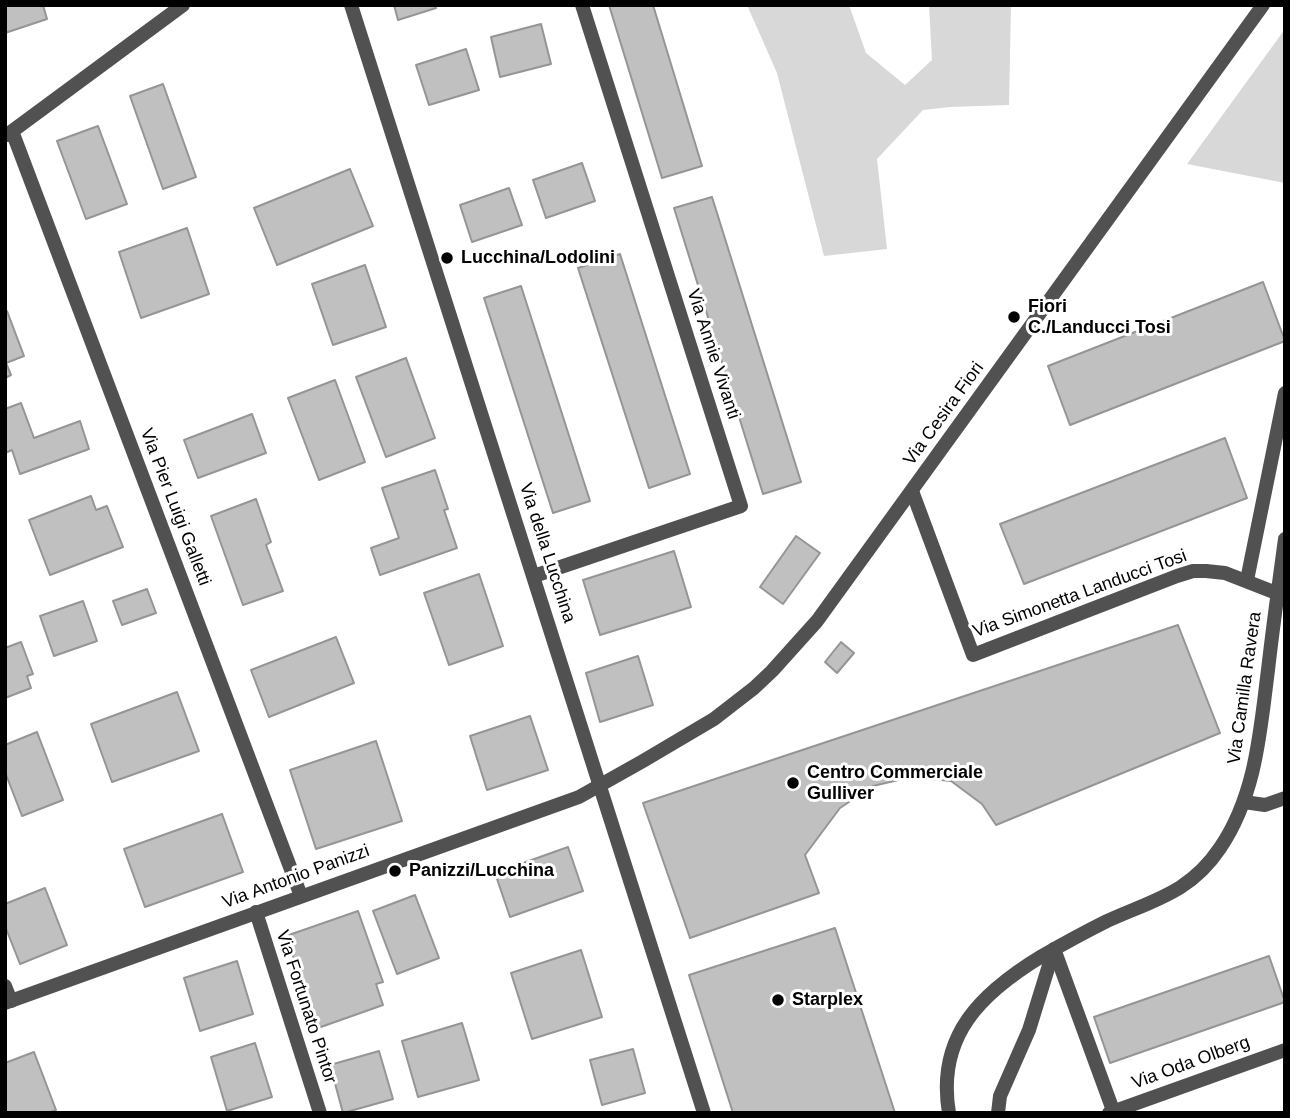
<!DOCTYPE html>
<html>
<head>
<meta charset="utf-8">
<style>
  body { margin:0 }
  #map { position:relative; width:1290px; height:1118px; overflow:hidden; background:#fff; font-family:Helvetica,sans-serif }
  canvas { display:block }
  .frame { position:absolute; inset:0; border:7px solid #000; pointer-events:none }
</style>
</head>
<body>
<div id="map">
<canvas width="1290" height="1118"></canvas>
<div class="frame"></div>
</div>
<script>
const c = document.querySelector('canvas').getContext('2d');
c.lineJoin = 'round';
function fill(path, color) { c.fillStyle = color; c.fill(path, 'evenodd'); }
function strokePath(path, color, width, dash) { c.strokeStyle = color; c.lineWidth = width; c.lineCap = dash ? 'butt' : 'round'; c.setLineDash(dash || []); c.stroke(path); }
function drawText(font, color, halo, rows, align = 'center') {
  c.font = font + ' Helvetica,sans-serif'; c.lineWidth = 6; c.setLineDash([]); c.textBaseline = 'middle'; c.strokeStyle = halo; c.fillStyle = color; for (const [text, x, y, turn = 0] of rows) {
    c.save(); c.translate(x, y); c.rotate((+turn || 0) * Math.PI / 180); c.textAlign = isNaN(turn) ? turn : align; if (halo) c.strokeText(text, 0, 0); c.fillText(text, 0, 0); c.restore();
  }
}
fill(new Path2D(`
  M747,5H849L866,53L905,85L932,60L929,5H1011L1009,105L950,107L923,110L877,159L887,249L824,256L777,73Z
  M1285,29V183L1187,164Z`), '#d8d8d8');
const building = new Path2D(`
  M5,5H43L47,19L5,33Z
  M394,5H435L436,8L398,20Z
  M609,5H653L702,166L662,178Z
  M541,24L551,64L500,77L491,37Z
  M466,49L479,90L429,105L416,65Z
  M163,84L196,177L163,189L130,96Z
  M98,126L127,204L86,219L57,141Z
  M582,163L595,201L546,218L533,180Z
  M350,169L373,226L277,265L254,208Z
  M509,188L522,225L472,242L460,205Z
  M712,197L801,482L763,494L674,208Z
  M187,228L209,294L141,318L119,252Z
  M620,254L690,474L649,488L578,268Z
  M365,265L386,327L333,345L312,284Z
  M1263,282L1285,341L1070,425L1048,366Z
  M521,286L590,501L553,513L484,298Z
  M5,311H7L24,356L6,363L11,375L5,378Z
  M406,358L435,438L386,457L356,377Z
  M335,380L365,462L319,480L288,398Z
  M21,403L34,438L80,421L89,449L20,474L12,450L5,453V409Z
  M252,414L266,453L198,478L184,440Z
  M1225,438L1247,498L1024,584L1000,524Z
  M435,470L448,509L444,510L457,548L380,575L371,548L399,538L382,488Z
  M91,496L96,510L107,506L123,547L50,575L29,520Z
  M256,499L271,542L266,545L283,591L243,605L211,516Z
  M796,536L820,553L783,604L760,587Z
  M674,551L691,607L600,635L583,580Z
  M479,574L503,646L449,665L424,593Z
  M147,589L156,613L122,625L113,601Z
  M83,601L97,641L54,656L40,616Z
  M1178,625L1220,733L996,825L982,804L951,781L911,777L873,786L840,808L805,855L819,893L690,938L643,803Z
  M336,637L354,683L269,717L251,670Z
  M21,642L33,674L27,676L31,688L5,698V648Z
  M841,642L854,653L837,673L825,662Z
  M638,656L653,705L600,722L586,673Z
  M177,692L199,751L112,782L91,724Z
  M530,716L548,770L487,790L470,736Z
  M37,732L63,800L22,816L5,772V745Z
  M376,741L402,821L316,849L290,770Z
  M222,814L243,872L145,907L124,849Z
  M568,847L583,891L510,917L495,873Z
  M45,888L67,945L20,964L5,926V904Z
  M415,895L439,958L397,974L373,911Z
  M358,911L383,982L376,984L383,1005L318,1028L286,936Z
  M835,928L895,1113H733L689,975Z
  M581,950L602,1017L532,1039L511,973Z
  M1269,956L1285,1002L1110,1063L1094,1017Z
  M237,961L253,1014L200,1031L184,978Z
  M462,1023L479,1080L418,1097L402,1041Z
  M255,1043L272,1097L227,1111L211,1057Z
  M633,1049L645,1093L602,1105L590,1060Z
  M379,1051L393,1099L343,1113L330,1065Z
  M34,1052L56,1110L49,1113H5V1063Z`);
fill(building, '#c0c0c0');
strokePath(building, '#959595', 2);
strokePath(new Path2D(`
  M1247,580L1285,393
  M1244,802L1265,805L1285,798
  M1054,949L1114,1113`), '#515151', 14);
strokePath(new Path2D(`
  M351,5L704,1113
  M12,131L301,896
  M7,135L183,5
  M912,491L973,655L1177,576L1193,571H1206L1225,573L1284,596
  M534,576L741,506L582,5
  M256,912L320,1113
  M5,986L11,1001
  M949,1113C936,1036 981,993 1042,956C1063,944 1085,932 1107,921C1153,900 1190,893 1220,848C1256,795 1260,732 1268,670C1273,626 1279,583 1285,539
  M998,1113L1000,1096L1029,1030L1054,949
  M1109,1113L1285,1050`), '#515151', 14);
strokePath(new Path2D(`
  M5,1003L579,797L643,761L714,719L754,688L772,671L817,621L1263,5`), '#515151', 14);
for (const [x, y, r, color] of [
  [447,258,7,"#000"],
  [1014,317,7,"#000"],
  [793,783,7,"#000"],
  [395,871,7,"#000"],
  [778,1000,7,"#000"]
]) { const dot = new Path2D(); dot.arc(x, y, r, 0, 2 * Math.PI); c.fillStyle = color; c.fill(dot); strokePath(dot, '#fff', 2.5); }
drawText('bold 18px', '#000', '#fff', [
  ["Lucchina/Lodolini",461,258],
  ["Fiori",1028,307],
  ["C./Landucci Tosi",1028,328],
  ["Centro Commerciale",807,773],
  ["Gulliver",807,794],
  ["Panizzi/Lucchina",409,871],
  ["Starplex",792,1000]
], 'left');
drawText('18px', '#000', '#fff', [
  ["Via Annie Vivanti",713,354,72],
  ["Via Cesira Fiori",944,414,-54],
  ["Via Pier Luigi Galletti",175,507,69],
  ["Via della Lucchina",547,553,72],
  ["Via Simonetta Landucci Tosi",1080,594,-20],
  ["Via Camilla Ravera",1245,688,-82],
  ["Via Antonio Panizzi",296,877,-20],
  ["Via Fortunato Pintor",306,1007,72],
  ["Via Oda Olberg",1191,1063,-20]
]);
</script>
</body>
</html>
